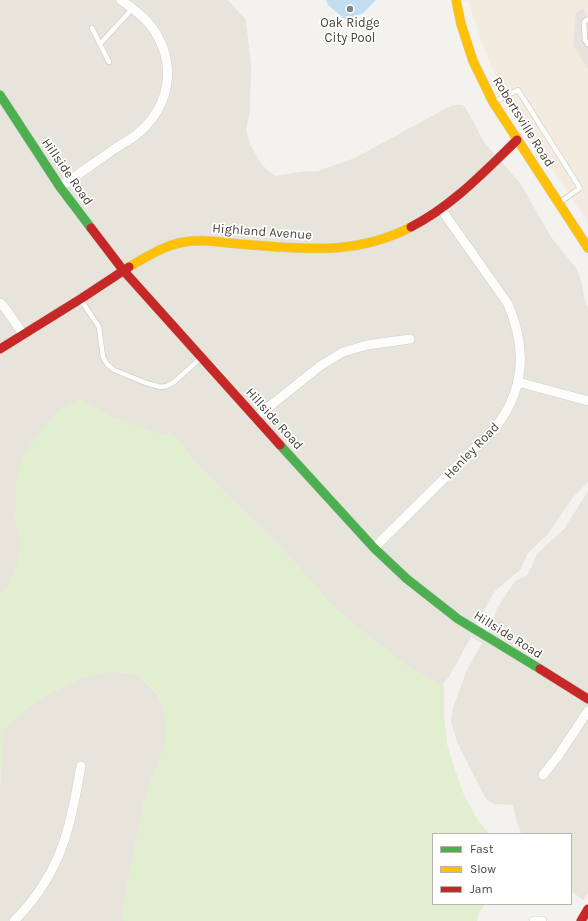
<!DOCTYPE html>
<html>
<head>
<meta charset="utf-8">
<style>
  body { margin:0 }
  #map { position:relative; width:588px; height:921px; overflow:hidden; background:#f4f2ee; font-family:Karla,sans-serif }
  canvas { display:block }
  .legend { position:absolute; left:432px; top:833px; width:140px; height:72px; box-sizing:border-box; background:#fff; border:1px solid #b7b4b0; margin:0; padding:5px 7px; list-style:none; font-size:12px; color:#4b4439 }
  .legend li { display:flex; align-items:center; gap:8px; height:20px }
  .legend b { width:20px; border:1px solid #b7b4b0 }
</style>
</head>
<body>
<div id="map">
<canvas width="588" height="921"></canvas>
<ul class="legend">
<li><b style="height:5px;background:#4caf50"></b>Fast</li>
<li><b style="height:5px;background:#ffc107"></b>Slow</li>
<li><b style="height:5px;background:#c62828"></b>Jam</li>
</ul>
</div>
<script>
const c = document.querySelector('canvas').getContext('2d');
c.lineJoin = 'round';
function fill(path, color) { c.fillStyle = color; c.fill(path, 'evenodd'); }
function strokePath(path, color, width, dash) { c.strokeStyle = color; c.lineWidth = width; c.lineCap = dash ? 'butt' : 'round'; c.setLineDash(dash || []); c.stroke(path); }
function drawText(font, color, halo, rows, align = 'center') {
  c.font = font + ' Karla,sans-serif'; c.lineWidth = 3.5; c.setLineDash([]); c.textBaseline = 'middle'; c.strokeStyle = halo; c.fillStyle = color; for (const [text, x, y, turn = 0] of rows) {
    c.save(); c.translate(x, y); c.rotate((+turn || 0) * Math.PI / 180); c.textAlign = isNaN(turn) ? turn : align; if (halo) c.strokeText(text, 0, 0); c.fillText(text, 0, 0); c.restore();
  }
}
fill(new Path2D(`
  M0,0H227L230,2L246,20L251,65L250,111L246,130L250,144L262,165L275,176L300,172L318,171L355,158L441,111L453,105H462L466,108L484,142L520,183L551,237L576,268L581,280L585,301L588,307V482L574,496L547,535L528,553L520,570L495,591L475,625L487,632L493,621L497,608L515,581L526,576L528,574L537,554L564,529L588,491V893L583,900L571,891V834H522L517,824L513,805L494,804L486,799L458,744L451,722L453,708L466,672L482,643L471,637L449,677L443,684L437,683L407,666L358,628L330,603L282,548L198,465L171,433L162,435L154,433L109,416L81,400L57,412L52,419L15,516L21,544L18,563L8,587L0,594Z
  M113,671L138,675L158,695L166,718V742L152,778L144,802L122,912L124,921H0V786L3,730L21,713L50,693L81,678Z`), '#e7e4dc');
fill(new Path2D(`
  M462,0H588V222L510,105L502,90L484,49L468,1L463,2Z`), '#f3ebdf');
fill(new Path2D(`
  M81,400L109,416L154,433L162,435L171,433L198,465L282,548L330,603L358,628L407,666L437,683L443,684L444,690V717L447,744L454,767L464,795L476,817L489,834H433V904H485L479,913L477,921H124L122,912L144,802L152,778L166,742V718L158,694L138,675L113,671L81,678L50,693L21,713L3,730L0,786V594L8,587L18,563L21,544L15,516L16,482L21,461L36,436L57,412Z`), '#e1eecf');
fill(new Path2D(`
  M583,8L588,18V69L573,45L576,13Z`), '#e6e3df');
fill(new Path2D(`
  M326,0H376L363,13L346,20L328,5Z`), '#c0ddf1');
const lane = new Path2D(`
  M588,19L584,22L585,40L588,44
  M92,28L100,44
  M109,62L100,44L133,8
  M494,102L518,90L580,188L559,203
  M81,300L99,327L103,357L107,364L114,370L146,383L161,387L167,386L174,382L201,358`);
const street = new Path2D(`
  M60,187C79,174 97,161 116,148C125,142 135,137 143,129C172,100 176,60 151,26C143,15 132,8 121,0
  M0,303L5,308L23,334
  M518,382L588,401
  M255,418L320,366L343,352L367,345L410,339
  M374,548L495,428C525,390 527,348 508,304L441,209
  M543,775L558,756L588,711
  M14,921C35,900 53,873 63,844C72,820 76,792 81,766
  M534,921H542`);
const fast = new Path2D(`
  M0,95L60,187L91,228
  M280,445L374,548L407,579L458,619L540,669`);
const slow = new Path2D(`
  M456,0L461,24L473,61L493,102L588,248
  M129,267C146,257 165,245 184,242C202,239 221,242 239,244C301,248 353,257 411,227`);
const jam = new Path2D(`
  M411,227C452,206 484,172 517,140
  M91,228L123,270L280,445
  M0,349L82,298L129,267
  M540,669L588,699
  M581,921L588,909`);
strokePath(lane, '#d2d0cb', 6);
strokePath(street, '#d2d0cb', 10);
strokePath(fast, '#d3cfc5', 10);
strokePath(slow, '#d3cfc5', 10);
strokePath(jam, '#d3cfc5', 10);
strokePath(lane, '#fdfdfc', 4.5);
strokePath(street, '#fdfdfc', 9);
strokePath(fast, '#4caf50', 9);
strokePath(slow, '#ffc107', 9);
strokePath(jam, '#c62828', 9);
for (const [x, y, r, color] of [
  [350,9,4,"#868178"]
]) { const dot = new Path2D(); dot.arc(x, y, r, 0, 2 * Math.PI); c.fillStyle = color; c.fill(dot); strokePath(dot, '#fff', 1.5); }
drawText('13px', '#4b4439', '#fff', [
  ["Oak Ridge",350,23],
  ["City Pool",350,38]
]);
drawText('13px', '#4b4439', '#fff', [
  ["Robertsville Road",523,122,58],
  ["Hillside Road",67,172,55],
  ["Highland Avenue",262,232,4],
  ["Hillside Road",274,419,48],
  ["Henley Road",472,451,-46],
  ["Hillside Road",508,635,32]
]);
</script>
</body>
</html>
